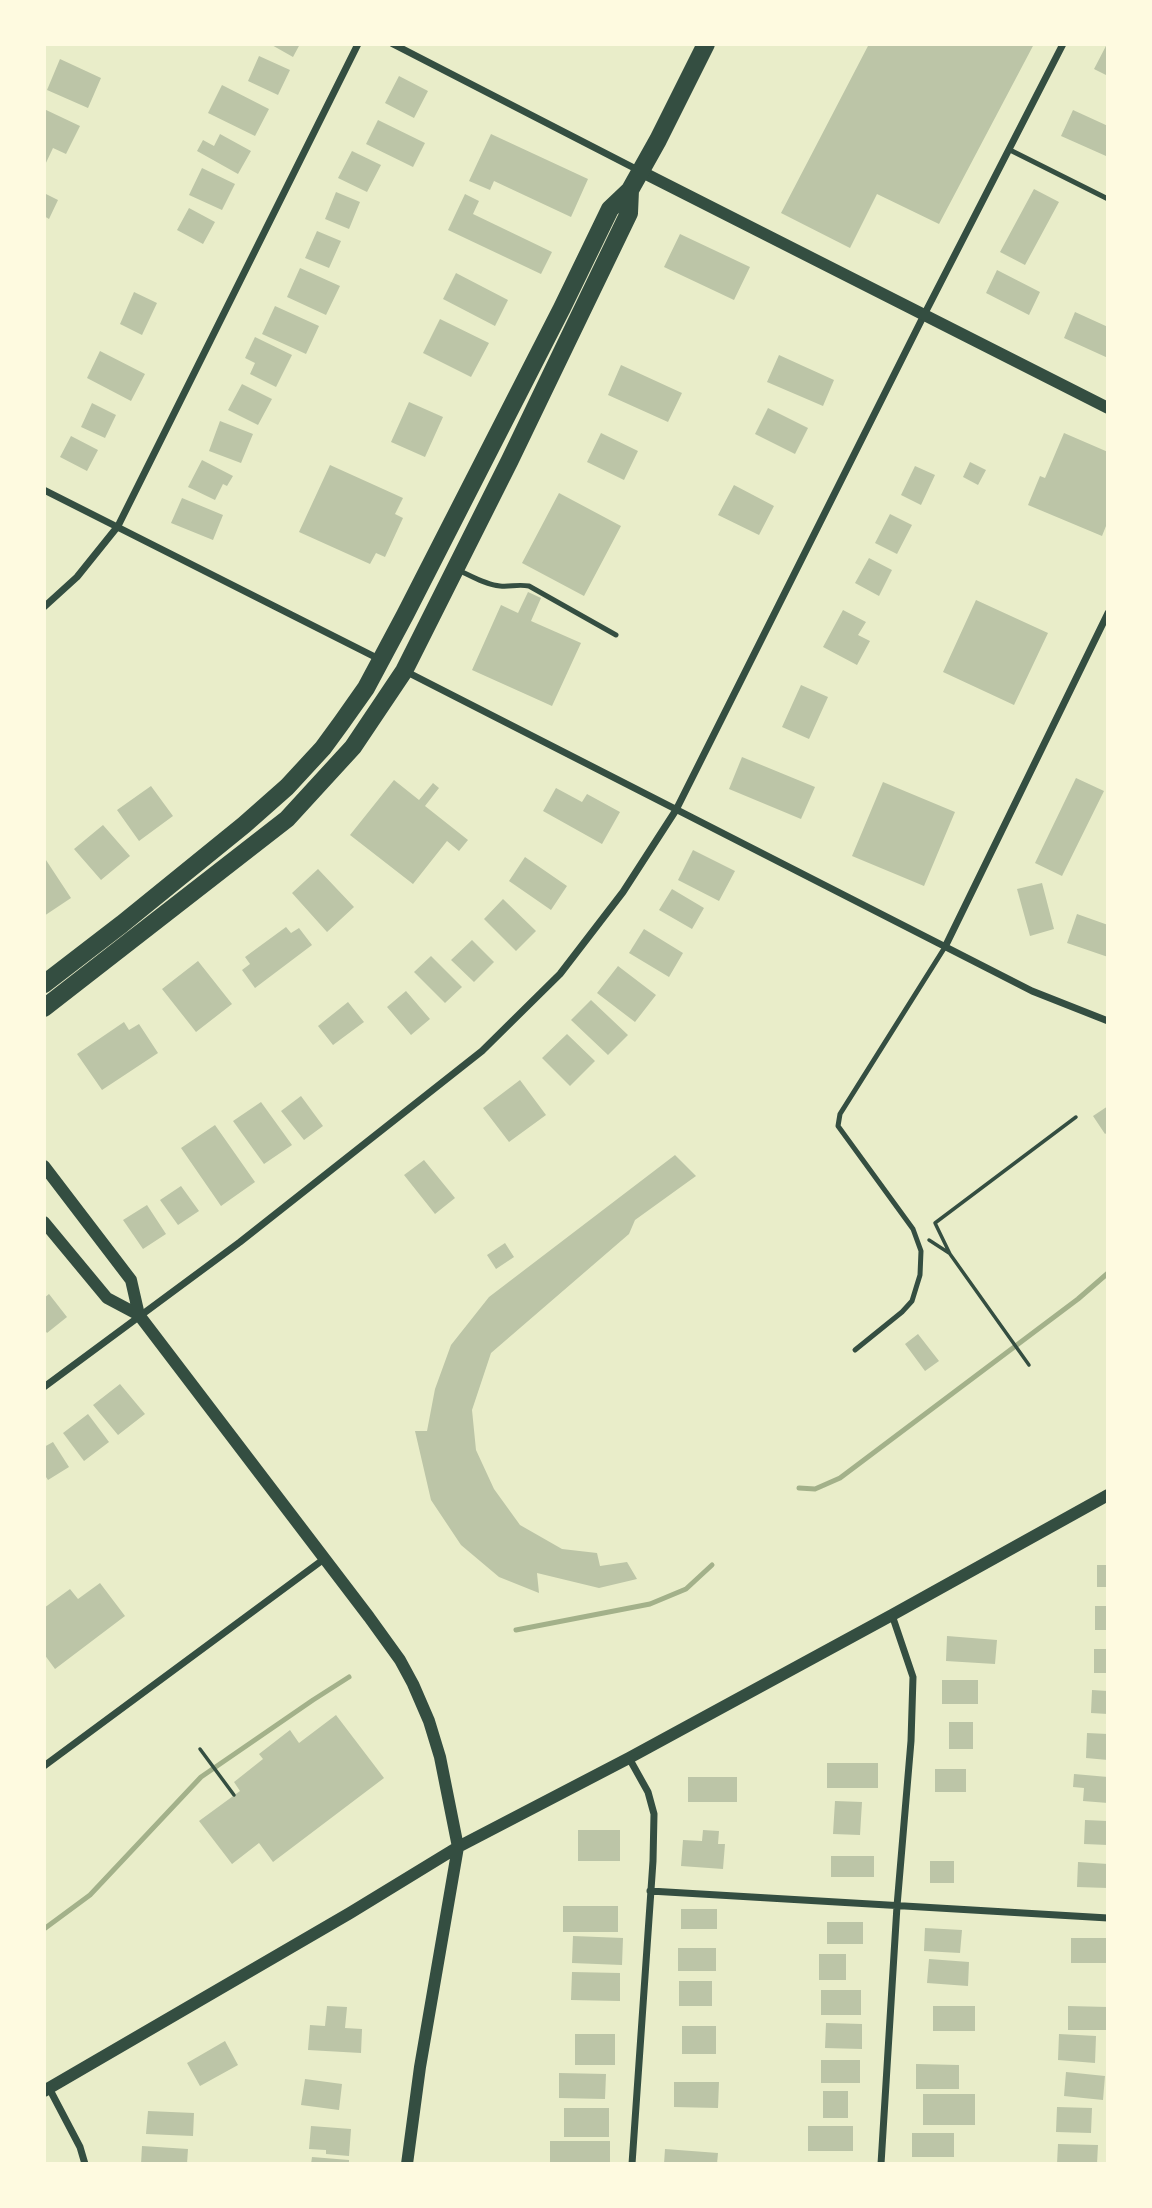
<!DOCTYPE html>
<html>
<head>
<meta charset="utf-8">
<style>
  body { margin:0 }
  #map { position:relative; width:1152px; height:2208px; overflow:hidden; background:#e9edc9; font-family:Arial,sans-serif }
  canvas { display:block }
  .frame { position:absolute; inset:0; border:46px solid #fefae0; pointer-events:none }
</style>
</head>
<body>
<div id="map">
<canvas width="1152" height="2208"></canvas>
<div class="frame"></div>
</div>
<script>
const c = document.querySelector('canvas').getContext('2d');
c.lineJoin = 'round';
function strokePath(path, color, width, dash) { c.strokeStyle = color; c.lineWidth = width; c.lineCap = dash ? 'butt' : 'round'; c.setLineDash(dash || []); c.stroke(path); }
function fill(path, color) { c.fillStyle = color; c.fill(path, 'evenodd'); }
strokePath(new Path2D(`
  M799,1488L815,1489L840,1478L1078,1299L1108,1273
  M516,1630L650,1604L686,1589L712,1565
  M44,1929L90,1895L201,1777L313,1700L349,1677`), '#a3b18a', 5);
fill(new Path2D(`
  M270,44H300L293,57Z
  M869,44H1034L939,224L877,194L850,248L781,213Z
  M1107,44H1108V76L1094,69Z
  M259,56L290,70L278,95L248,81Z
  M60,59L101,78L88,108L47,90Z
  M399,76L428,91L414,118L385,103Z
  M222,85L269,109L255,136L208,113Z
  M44,109L80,126L66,154L53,148L44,167Z
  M1073,110L1108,126V151L1106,156L1061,136Z
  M378,120L425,143L413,167L366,144Z
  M220,134L251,151L238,174L197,151L203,140L214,146Z
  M491,134L588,179L571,217L494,181L490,190L469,181Z
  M352,151L381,165L367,192L338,178Z
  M202,168L235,184L222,210L189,195Z
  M1034,189L1059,202L1025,265L1000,252Z
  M336,192L360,202L349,229L325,219Z
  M44,193L58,200L49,219L44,216Z
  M465,194L479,201L473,214L552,252L541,274L448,230Z
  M189,208L215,222L203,244L177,230Z
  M317,231L341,241L329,268L305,258Z
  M680,234L750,267L734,300L664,267Z
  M300,268L340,286L326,315L287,297Z
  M997,270L1040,292L1029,315L986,293Z
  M456,273L508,300L495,326L443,299Z
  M134,292L157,303L142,335L120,324Z
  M275,306L319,326L306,354L262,334Z
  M1075,312L1108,327V358L1064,338Z
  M440,319L489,343L471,377L423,353Z
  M255,337L292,355L276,387L250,374L255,363L245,358Z
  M100,351L145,374L131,401L87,378Z
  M779,355L834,380L823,406L767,382Z
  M621,365L682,393L668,422L608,395Z
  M242,384L272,399L258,425L228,410Z
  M409,402L443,417L425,457L391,442Z
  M92,403L116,415L105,438L81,427Z
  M768,408L808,428L795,454L755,434Z
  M220,421L253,434L241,463L209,451Z
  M601,433L638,451L624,480L587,462Z
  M1064,433L1108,452V521L1102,536L1028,505L1040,476L1045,478Z
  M71,436L98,450L87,471L60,457Z
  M202,460L233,476L227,486L223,484L215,500L188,487Z
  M970,462L986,470L978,485L963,477Z
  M330,465L403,498L395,514L403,518L385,557L376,553L370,564L299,532Z
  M915,466L935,475L921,505L901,495Z
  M734,485L774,506L759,535L718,515Z
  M559,493L621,526L584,596L522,563Z
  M182,498L223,515L213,540L171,523Z
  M890,514L912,525L897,554L875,543Z
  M869,558L892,570L879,596L855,583Z
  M528,592L541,598L531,621L581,643L552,706L472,670L501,605L518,613Z
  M976,600L1048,633L1014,705L943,672Z
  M843,610L866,622L858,635L870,641L857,665L823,647Z
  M801,685L828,697L809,739L782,727Z
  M742,757L815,787L801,819L729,789Z
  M1076,778L1104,791L1062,876L1035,863Z
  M394,780L419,800L433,783L439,788L425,806L468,840L459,851L447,841L413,884L350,835Z
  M883,782L955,812L924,886L852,856Z
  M151,786L173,816L139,841L117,810Z
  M556,788L582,802L587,794L620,812L602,844L543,811Z
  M103,825L130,856L101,880L74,849Z
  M693,850L735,871L719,901L678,880Z
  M44,857L71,898L44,916Z
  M525,857L567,886L551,910L509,881Z
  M318,869L354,907L327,932L292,893Z
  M1042,883L1054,929L1030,936L1017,889Z
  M672,889L704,908L692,929L659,910Z
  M503,899L536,931L516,951L484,919Z
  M1077,914L1108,925V957L1067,943Z
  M286,927L291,933L299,928L312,945L255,988L242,970L250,964L245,957Z
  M644,929L683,953L669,977L629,953Z
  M472,940L494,962L474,982L451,960Z
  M431,956L462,987L445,1003L414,972Z
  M198,961L232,1004L196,1032L162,989Z
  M618,966L656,995L635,1022L597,993Z
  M406,991L430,1019L411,1035L387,1007Z
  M591,1000L628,1035L608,1055L571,1020Z
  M348,1002L364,1022L333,1045L318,1026Z
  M124,1022L129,1030L139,1024L158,1053L102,1090L77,1054Z
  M567,1034L595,1061L570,1086L542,1058Z
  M520,1080L546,1115L509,1142L483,1108Z
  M301,1096L323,1126L304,1140L281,1111Z
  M261,1102L292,1145L264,1164L233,1121Z
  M1108,1106V1132L1105,1134L1093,1116Z
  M215,1125L255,1182L221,1206L181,1148Z
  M675,1155L696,1176L635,1220L629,1234L491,1353L472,1410L476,1450L494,1489L520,1525L562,1549L597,1553L600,1566L627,1562L637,1579L599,1588L537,1573L539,1593L499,1577L461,1545L431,1500L415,1431H427L435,1389L451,1345L489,1297Z
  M424,1160L455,1198L435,1214L404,1175Z
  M181,1186L199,1211L178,1225L160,1200Z
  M147,1205L166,1234L143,1249L123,1220Z
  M505,1243L514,1257L496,1269L487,1255Z
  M49,1294L67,1317L47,1333L44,1329V1298Z
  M918,1334L939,1361L925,1371L905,1344Z
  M120,1384L145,1414L118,1435L93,1405Z
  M88,1414L109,1442L84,1461L63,1433Z
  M53,1442L69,1467L48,1480L44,1474V1447Z
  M1097,1565H1108V1587H1097Z
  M100,1583L125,1616L55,1669L44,1654V1608L70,1589L78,1599Z
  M1095,1606H1108V1630H1095Z
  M947,1636L997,1640L995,1664L946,1661Z
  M1094,1649H1108V1673H1094Z
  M942,1680H978V1704H942Z
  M1092,1690L1108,1691V1714L1091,1713Z
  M336,1715L384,1778L273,1862L259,1843L232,1864L199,1821L240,1791L234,1782L263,1759L259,1754L290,1730L299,1743Z
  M949,1722H973V1749H949Z
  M1087,1733L1108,1734V1760L1086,1758Z
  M827,1763H878V1788H827Z
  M935,1769H966V1792H935Z
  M1074,1774L1108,1777V1803L1083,1801L1084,1788L1073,1787Z
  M688,1777H737V1802H688Z
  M835,1801L862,1802L860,1835L833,1834Z
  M1085,1820L1108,1821V1845L1084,1844Z
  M578,1830H620V1861H578Z
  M703,1830L719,1831L718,1844H725L723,1869L681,1866L683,1840L702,1841Z
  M831,1856H874V1877H831Z
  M930,1861H954V1883H930Z
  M1078,1862L1108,1864V1888L1077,1887Z
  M563,1906H618V1932H563Z
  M681,1909H717V1929H681Z
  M827,1922H863V1944H827Z
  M925,1928L962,1930L960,1953L924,1951Z
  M573,1936L623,1938L622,1965L572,1963Z
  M1071,1938H1108V1963H1071Z
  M678,1948H716V1971H678Z
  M819,1954H846V1980H819Z
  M929,1959L969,1962L968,1986L927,1983Z
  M572,1972L620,1973V2001L571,2000Z
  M679,1981H712V2006H679Z
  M821,1990H861V2015H821Z
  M327,2006L347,2007L345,2028L362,2029L361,2053L308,2050L310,2025L325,2026Z
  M933,2006H975V2031H933Z
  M1068,2006L1108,2007V2030H1068Z
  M826,2023L862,2024V2049L825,2048Z
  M682,2026H716V2054H682Z
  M575,2034H615V2065H575Z
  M1059,2034L1096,2036L1095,2063L1058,2060Z
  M225,2041L238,2065L200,2086L187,2063Z
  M821,2060H860V2083H821Z
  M916,2064L959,2065V2089H916Z
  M1066,2072L1105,2076L1103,2100L1064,2096Z
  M559,2073L606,2074L605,2099L559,2098Z
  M305,2079L342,2084L339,2110L301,2105Z
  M674,2082H719L718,2108L674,2107Z
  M823,2091H848V2118H823Z
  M923,2094H975V2125H923Z
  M1057,2107L1092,2108L1091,2133L1056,2132Z
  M564,2108H609V2137H564Z
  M148,2111L194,2113L193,2136L146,2134Z
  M311,2126L351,2129L349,2156L326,2154V2150L309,2149Z
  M808,2126H853V2151H808Z
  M912,2133H954V2157H912Z
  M550,2141H610V2164H550Z
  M1058,2144L1098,2145L1097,2164H1057Z
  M142,2146L188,2149L187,2164H141Z
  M665,2149L718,2153L717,2164H664Z
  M312,2157L349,2160V2164H311Z`), '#bcc5a7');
strokePath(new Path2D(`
  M929,1240L949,1253
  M1029,1365L950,1254L935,1223L1076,1117
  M200,1749L234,1795`), '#344e41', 3.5);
strokePath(new Path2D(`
  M1010,150L1108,199
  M458,570C471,576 486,585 500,586C511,587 517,584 529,586L616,635
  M855,1350L902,1312L912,1301L920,1275L921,1251L913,1229L838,1126L840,1114L945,947`), '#344e41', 5);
strokePath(new Path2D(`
  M393,44L638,170
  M44,490L381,660
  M44,607L77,577L118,526L358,44
  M405,671L1032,991L1108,1021
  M945,947L1108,613
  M44,1387L240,1242L482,1051L560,974L623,892L676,810L924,315L1063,44
  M629,1758L648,1792L654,1814L653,1861L632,2164
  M44,1766L324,1559
  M650,1891L1108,1918
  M49,2088L80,2147L85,2164
  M881,2164L897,1906L911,1741L913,1677L892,1615`), '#344e41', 7);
strokePath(new Path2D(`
  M640,171L1108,408
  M44,1166L131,1280L139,1315
  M44,1222L107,1298L139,1315L369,1617L400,1660L413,1684L429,1721L440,1757L458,1847L420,2067L407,2164
  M44,2091L350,1913L458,1847L629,1758L892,1615L1108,1495`), '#344e41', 12);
strokePath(new Path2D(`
  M44,984L122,924L244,825L287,787L323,748L342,722L366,688L405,615L562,308L610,209L630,190L658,140L706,44
  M44,1008L287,819L353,747L404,671L510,460L629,213L630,190`), '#344e41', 18);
</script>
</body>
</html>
